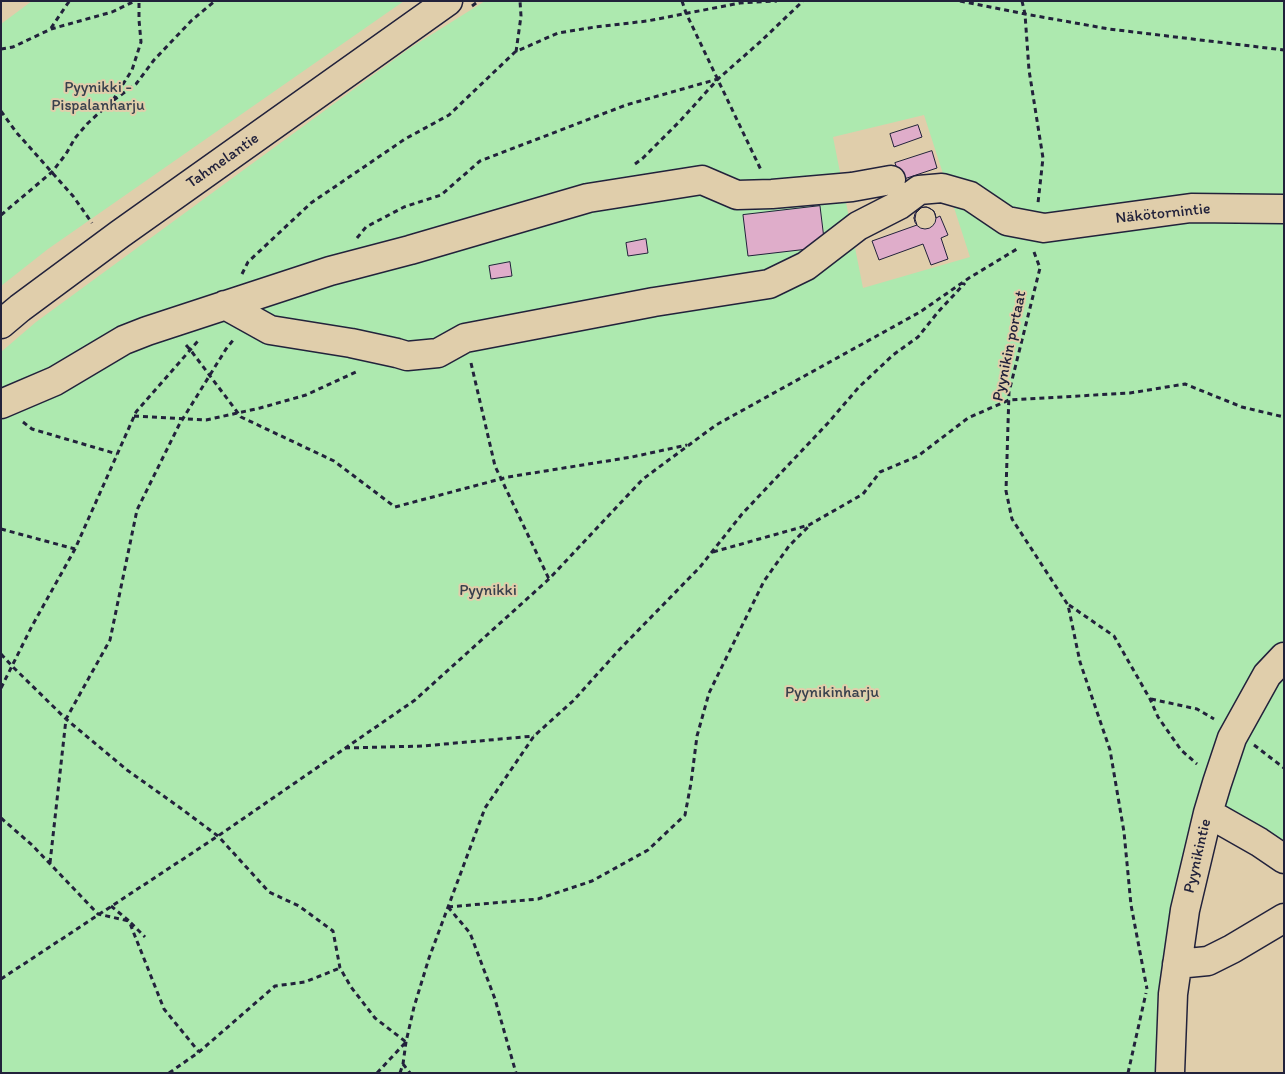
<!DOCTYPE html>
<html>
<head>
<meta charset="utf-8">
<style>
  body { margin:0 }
  #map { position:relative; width:1285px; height:1074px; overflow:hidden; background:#e0ceab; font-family:Itim,sans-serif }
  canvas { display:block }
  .frame { position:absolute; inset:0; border:2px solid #22223b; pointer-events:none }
</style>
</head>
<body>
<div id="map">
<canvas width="1285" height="1074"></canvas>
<div class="frame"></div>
</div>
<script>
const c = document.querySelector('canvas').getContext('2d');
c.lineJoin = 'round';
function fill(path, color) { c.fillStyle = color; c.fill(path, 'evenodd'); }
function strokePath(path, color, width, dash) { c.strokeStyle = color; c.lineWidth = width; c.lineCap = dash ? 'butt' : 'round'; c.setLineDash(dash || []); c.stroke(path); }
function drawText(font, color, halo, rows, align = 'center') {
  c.font = font + ' Itim,sans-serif'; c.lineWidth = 4; c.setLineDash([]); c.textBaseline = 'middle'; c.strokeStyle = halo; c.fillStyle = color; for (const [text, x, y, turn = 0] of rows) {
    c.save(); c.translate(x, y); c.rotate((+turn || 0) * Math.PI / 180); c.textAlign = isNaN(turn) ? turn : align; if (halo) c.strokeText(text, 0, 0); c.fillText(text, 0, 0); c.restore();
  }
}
fill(new Path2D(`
  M32,1H404L48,249L1,286V24Z
  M485,1H1284V840L1197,802L1164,1073H1V352L36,322L410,48ZM924,115L970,257L863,288L833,137Z`), '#ade9af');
const building = new Path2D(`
  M918,125L922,137L894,147L890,134Z
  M932,151L937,168L901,180L895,163Z
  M820,206L825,247L748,256L743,215Z
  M927,207L934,211L936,218L940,216L948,235L941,238L948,259L931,265L923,244L879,260L872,241L917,225L915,219L916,213L921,208Z
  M914 218a11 11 0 1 1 22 0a11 11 0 1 1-22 0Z
  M646,239L648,253L628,256L626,243Z
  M510,262L512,276L491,279L489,266Z`);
fill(building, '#dfadca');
strokePath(building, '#22223b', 1);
const minor = new Path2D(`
  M225,305L270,330L351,343L397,353L407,356L438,353L465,338L654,302L769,284L806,266L858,226L899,205L919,190L942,188L970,196L1007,221L1044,228L1191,208L1284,209
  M1,324L20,308L120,234L448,1
  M1,404L55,381L124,340L147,331L330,271L410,250L588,198L702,180L737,195L772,194L852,187L891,180
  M1208,813L1259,842L1284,859
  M1177,964L1208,961L1232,949L1284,918
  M1170,1073L1173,994L1185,910L1208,813L1217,783L1232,738L1267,675L1284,657`);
strokePath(minor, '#22223b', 31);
strokePath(new Path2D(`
  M682,1L686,13L761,170
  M960,1L1025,14L1109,29L1284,50
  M1022,1L1025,14L1029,70L1043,158L1038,203
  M472,6L479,1
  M51,28L68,3L70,1
  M1,49L13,47L51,29L112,12L135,1
  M516,52L521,16L520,1
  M113,100L132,70L141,42L139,20V1
  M1,111L16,132L73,196L92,223
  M635,164L643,158L680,121L718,79L760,42L803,1
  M1,215L52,172L66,154L75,138L88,123L111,102L136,84L154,60L192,20L215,1
  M357,238L366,227L404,207L441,195L480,161L626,105L718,79
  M1034,252L1040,268L1009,392L1006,491L1012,519L1068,605L1080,662L1110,750L1124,832L1131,905L1147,989
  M242,274L248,262L311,203L405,139L449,115L515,52L558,33L595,27L647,21L740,3L777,1
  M186,345L192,352L241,417L334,461L395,507L508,477L632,457L687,445
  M471,363L495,466L549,579
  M134,416L206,420L260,408L306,395L358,371
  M23,422L32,429L117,454
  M1,529L75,549
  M713,552L809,525L863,494L880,472L918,456L968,418L1009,400L1130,393L1185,384L1242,407L1284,417
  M1069,605L1114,636L1150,699L1158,717L1181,750L1197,764
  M1,654L12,666L66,719L127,770L179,807L218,836L269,892L299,906L333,931L340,968L351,987L375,1018L406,1042
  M1,688L32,626L75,549L136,412L198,341
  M1151,699L1197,709L1214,719
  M1254,745L1284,768
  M345,748L423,746L534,736
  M1,818L32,845L98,914L129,921L145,937
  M50,863L66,719L110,640L137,510L179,425L226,349L234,339
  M111,906L129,921L164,1009L199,1052
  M448,907L538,899L592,881L648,850L685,815L691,783L697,736L709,693L764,581L789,546L809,526
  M448,907L470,933L495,999L516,1073
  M1,979L218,836L415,700L549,579L643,479L716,425L920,312L969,278L1017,249
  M403,1064L410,1073
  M169,1073L199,1052L275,986L305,982L340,968
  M377,1073L405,1043
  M400,1073L403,1064L406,1042L414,1007L429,958L485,808L534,736L573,701L619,650L700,567L742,514L828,423L859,387L893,355L918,337L938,312L965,283
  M1128,1073L1146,993`), '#22223b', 3, [5, 4]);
strokePath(minor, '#e0ceab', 28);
drawText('16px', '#37404c', '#e0ceab', [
  ["Pyynikki -",98,88],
  ["Pispalanharju",98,106],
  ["Pyynikki",488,591],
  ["Pyynikinharju",832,693]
]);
drawText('16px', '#22223b', '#e0ceab', [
  ["Tahmelantie",223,161,-35],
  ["Näkötornintie",1163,214,-6],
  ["Pyynikin portaat",1010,346,-78],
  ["Pyynikintie",1198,856,-77]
]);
</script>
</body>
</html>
